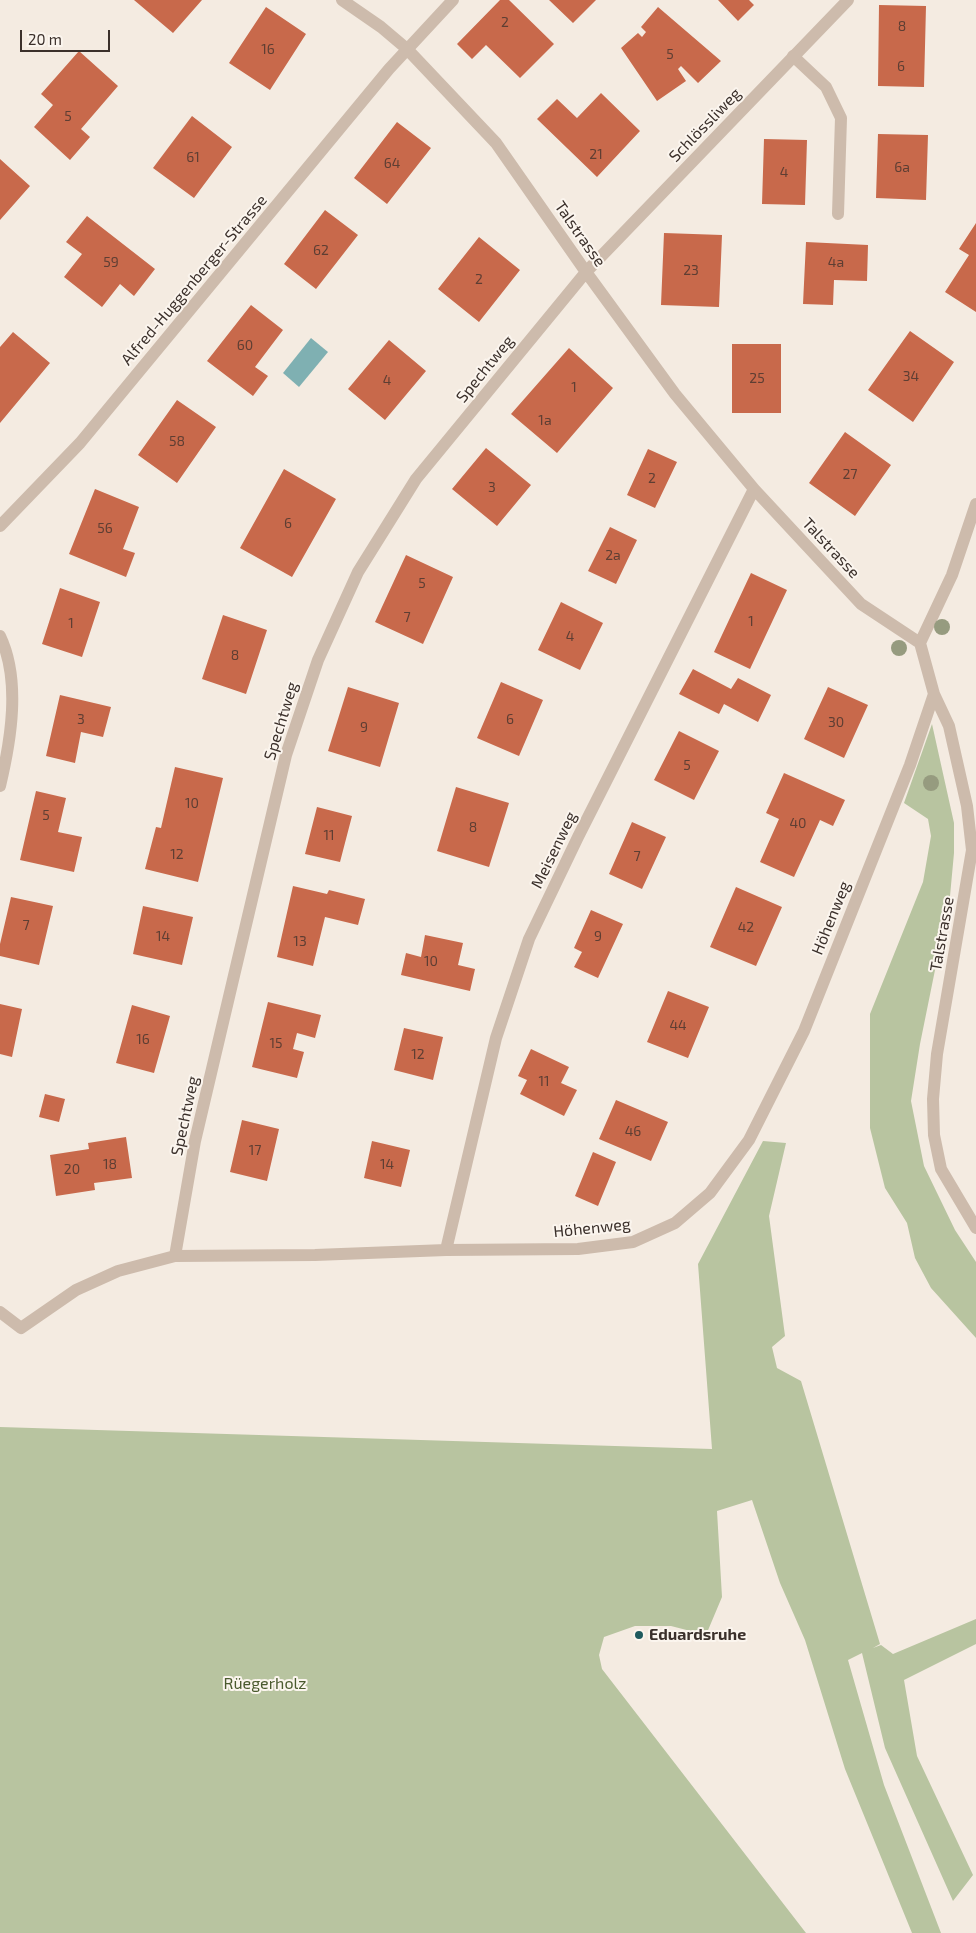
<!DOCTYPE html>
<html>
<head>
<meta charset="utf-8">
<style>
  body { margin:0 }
  #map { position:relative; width:976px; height:1933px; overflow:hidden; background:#f4ebe1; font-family:"Exo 2",sans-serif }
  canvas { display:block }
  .scale { position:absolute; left:20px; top:30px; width:90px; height:22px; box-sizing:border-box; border:2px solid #3b302b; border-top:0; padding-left:6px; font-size:15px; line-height:18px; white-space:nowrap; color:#3b302b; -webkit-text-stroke:4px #fbf5ee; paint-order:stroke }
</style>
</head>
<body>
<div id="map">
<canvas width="976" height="1933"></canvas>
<div class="scale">20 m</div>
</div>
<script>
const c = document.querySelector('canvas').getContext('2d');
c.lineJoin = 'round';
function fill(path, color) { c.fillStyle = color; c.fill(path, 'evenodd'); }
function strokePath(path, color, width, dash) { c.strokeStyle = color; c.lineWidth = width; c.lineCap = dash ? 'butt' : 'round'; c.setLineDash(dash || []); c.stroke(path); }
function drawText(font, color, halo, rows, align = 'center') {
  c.font = font + ' "Exo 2",sans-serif'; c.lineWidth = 4; c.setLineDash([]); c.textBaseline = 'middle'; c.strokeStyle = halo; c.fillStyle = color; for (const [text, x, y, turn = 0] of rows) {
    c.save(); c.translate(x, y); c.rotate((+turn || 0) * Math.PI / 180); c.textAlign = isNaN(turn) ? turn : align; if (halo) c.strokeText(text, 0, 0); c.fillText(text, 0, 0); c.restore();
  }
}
fill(new Path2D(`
  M932,724L954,823V853L950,896L920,1044L911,1101L924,1166L955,1230L976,1262V1338L931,1288L915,1258L907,1223L885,1188L870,1128V1014L923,882L931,836L928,819L904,803Z
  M763,1141L786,1143L769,1216L785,1336L772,1347L777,1368L801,1381L880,1644L873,1648L881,1645L893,1654L976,1619V1644L904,1680L917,1756L973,1875L953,1901L885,1748L862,1653L848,1660L884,1785L941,1933H912L845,1769L805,1640L780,1583L752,1500L717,1511L722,1597L706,1635L671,1626H635L604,1637L599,1655L602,1669L806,1933H0V1427L712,1449L698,1264Z`), '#b8c4a0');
fill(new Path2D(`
  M311,338L328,352L299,387L283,373Z`), '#7fb0b2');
fill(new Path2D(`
  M134,0H202L173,33Z
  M500,0H509L554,44L520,78L486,45L472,59L457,44Z
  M549,0H596L573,23Z
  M718,0H749L754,5L738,21Z
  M879,5L926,6L924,87L878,86Z
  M266,7L306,34L270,90L229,63Z
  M658,7L721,61L698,83L681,66L678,69L686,81L657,101L621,48L638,33L642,37L646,32L641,27Z
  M79,51L118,86L81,129L90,137L70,160L34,127L53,105L41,94Z
  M601,93L640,131L597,177L537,119L557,99L577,118Z
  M192,116L232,147L194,198L153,168Z
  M397,122L431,148L387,204L354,178Z
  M878,134L928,135L926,200L876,198Z
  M764,139L807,140L805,205L762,204Z
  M0,159L30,186L0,220Z
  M325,210L358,235L316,289L284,264Z
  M87,216L155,269L134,296L120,284L102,307L64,277L82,254L66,242Z
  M976,223V312L945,292L969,255L959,249Z
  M664,233L722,235L719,307L661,305Z
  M479,237L520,270L479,322L438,289Z
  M806,242L868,245L867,281L834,280L833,305L803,304Z
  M251,305L283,330L255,367L268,376L253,396L207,361Z
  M910,331L954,362L913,422L868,390Z
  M13,332L50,363L0,423V347Z
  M389,340L426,371L385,420L348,389Z
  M732,344H781V413H732Z
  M569,348L613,388L557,453L511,414Z
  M177,400L216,427L177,483L138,455Z
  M845,432L891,465L855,516L809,483Z
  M486,448L531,485L497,526L452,489Z
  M648,449L677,462L655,508L627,495Z
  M284,469L336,499L292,577L240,548Z
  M95,489L139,507L123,549L135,553L126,577L69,554Z
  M610,527L637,540L616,584L588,571Z
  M406,555L453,577L423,644L375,622Z
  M751,573L787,590L750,669L714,652Z
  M60,588L100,602L82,657L42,644Z
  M561,602L603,623L580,670L538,650Z
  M223,615L267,630L246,694L202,679Z
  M693,669L731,689L738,678L771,695L758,722L724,704L719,714L679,694Z
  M501,682L543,700L519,756L477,738Z
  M348,687L399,703L380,767L328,751Z
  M828,687L868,705L844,758L804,739Z
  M60,695L111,707L103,737L81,732L75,763L46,756Z
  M679,731L719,751L694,800L654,780Z
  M175,767L223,778L198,882L145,869L156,827L161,828Z
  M784,773L845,800L833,826L820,820L794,877L760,862L779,819L766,813Z
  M456,787L509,803L489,867L437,851Z
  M36,791L66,798L58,832L82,837L74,872L20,860Z
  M317,807L352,816L340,862L305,854Z
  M632,822L666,837L642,889L609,874Z
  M293,886L327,894L329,890L365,899L358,925L325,917L313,966L277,957Z
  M736,887L782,907L756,966L710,947Z
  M11,897L53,906L39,965L0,956V944Z
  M143,906L193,917L182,965L133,954Z
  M591,910L623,924L598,978L574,967L582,952L574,948Z
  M425,935L463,943L458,965L475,969L470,991L401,975L406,953L421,957Z
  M668,991L709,1007L688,1058L647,1042Z
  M268,1002L321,1015L315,1038L297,1033L293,1049L304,1052L297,1078L252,1067Z
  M0,1004L22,1009L12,1057L0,1054Z
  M132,1005L170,1016L154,1073L116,1063Z
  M404,1028L443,1037L433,1080L394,1070Z
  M531,1049L569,1067L561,1083L577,1090L564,1116L520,1094L527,1080L518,1076Z
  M45,1094L65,1099L59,1122L39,1117Z
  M616,1100L668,1122L651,1161L599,1139Z
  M242,1120L279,1129L267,1181L230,1172Z
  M126,1137L132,1178L94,1183L95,1190L56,1196L50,1155L89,1149L88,1143Z
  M372,1141L410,1150L401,1187L364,1178Z
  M593,1152L616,1162L598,1206L575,1196Z`), '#c8694b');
strokePath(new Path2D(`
  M793,56L826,87L841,118L838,214`), '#cdbbac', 12);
strokePath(new Path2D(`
  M342,0L381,27L407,49L496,143L586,272L675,394L754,489L861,604L920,643L934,694L949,726L967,806L972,850L937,1054L933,1099L934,1135L941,1169L976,1228
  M0,526L80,443L389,69L453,0
  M0,636C21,680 11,740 0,786
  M920,643L952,575L976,504
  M446,1250L496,1038L529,939L578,837L754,489
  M175,1256L195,1141L286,755L318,660L358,572L416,479L586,272L848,0
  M0,1312L21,1328L76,1290L118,1271L175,1256L315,1255L446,1250L578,1249L633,1242L675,1223L710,1193L749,1140L804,1031L910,765L934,694`), '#cdbbac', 12);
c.fillStyle = '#969b7f';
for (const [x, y] of [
  [942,627],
  [899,648],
  [931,783]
]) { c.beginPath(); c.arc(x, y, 8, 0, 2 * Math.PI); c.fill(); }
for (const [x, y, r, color] of [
  [639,1635,5,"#1f5a5e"]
]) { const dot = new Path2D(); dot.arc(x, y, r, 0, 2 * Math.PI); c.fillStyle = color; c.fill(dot); strokePath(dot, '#fbf5ee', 2); }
drawText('14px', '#5e3e33', null, [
  ["2",505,22],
  ["8",902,26],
  ["16",268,49],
  ["5",670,54],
  ["6",901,66],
  ["5",68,116],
  ["21",596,154],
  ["61",193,157],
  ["64",392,163],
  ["6a",902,167],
  ["4",784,172],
  ["62",321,250],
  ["59",111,262],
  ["4a",836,262],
  ["23",691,270],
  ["2",479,279],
  ["60",245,345],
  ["34",911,376],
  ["25",757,378],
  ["4",387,380],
  ["1",574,387],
  ["1a",545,420],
  ["58",177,441],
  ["27",850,474],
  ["2",652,478],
  ["3",492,487],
  ["6",288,523],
  ["56",105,528],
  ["2a",613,555],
  ["5",422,583],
  ["7",407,617],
  ["1",751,621],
  ["1",71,623],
  ["4",570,636],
  ["8",235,655],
  ["3",81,719],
  ["6",510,719],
  ["30",836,722],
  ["9",364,727],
  ["5",687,765],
  ["10",192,803],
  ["5",46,815],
  ["40",798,823],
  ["8",473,827],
  ["11",329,835],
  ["12",177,854],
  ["7",637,856],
  ["7",26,925],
  ["42",746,927],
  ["14",163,936],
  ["9",598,936],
  ["13",300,941],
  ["10",431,961],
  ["44",678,1025],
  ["16",143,1039],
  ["15",276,1043],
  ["12",418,1054],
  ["11",544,1081],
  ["46",633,1131],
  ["17",255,1150],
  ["18",110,1164],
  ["14",387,1164],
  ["20",72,1169]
]);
drawText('16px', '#3b302b', '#fbf5ee', [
  ["Schlössliweg",705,125,-46],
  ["Talstrasse",580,234,55],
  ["Alfred-Huggenberger-Strasse",194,280,-50],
  ["Spechtweg",485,369,-51],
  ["Talstrasse",831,548,47],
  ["Spechtweg",281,721,-73],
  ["Meisenweg",554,850,-64],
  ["Höhenweg",831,918,-68],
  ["Talstrasse",942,934,-80],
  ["Spechtweg",185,1116,-78],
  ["Höhenweg",592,1228,-6]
]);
drawText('bold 16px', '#3b302b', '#fbf5ee', [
  ["Eduardsruhe",649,1635]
], 'left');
drawText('16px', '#4a5a2e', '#fbf5ee', [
  ["Rüegerholz",265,1684]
]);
</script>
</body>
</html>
